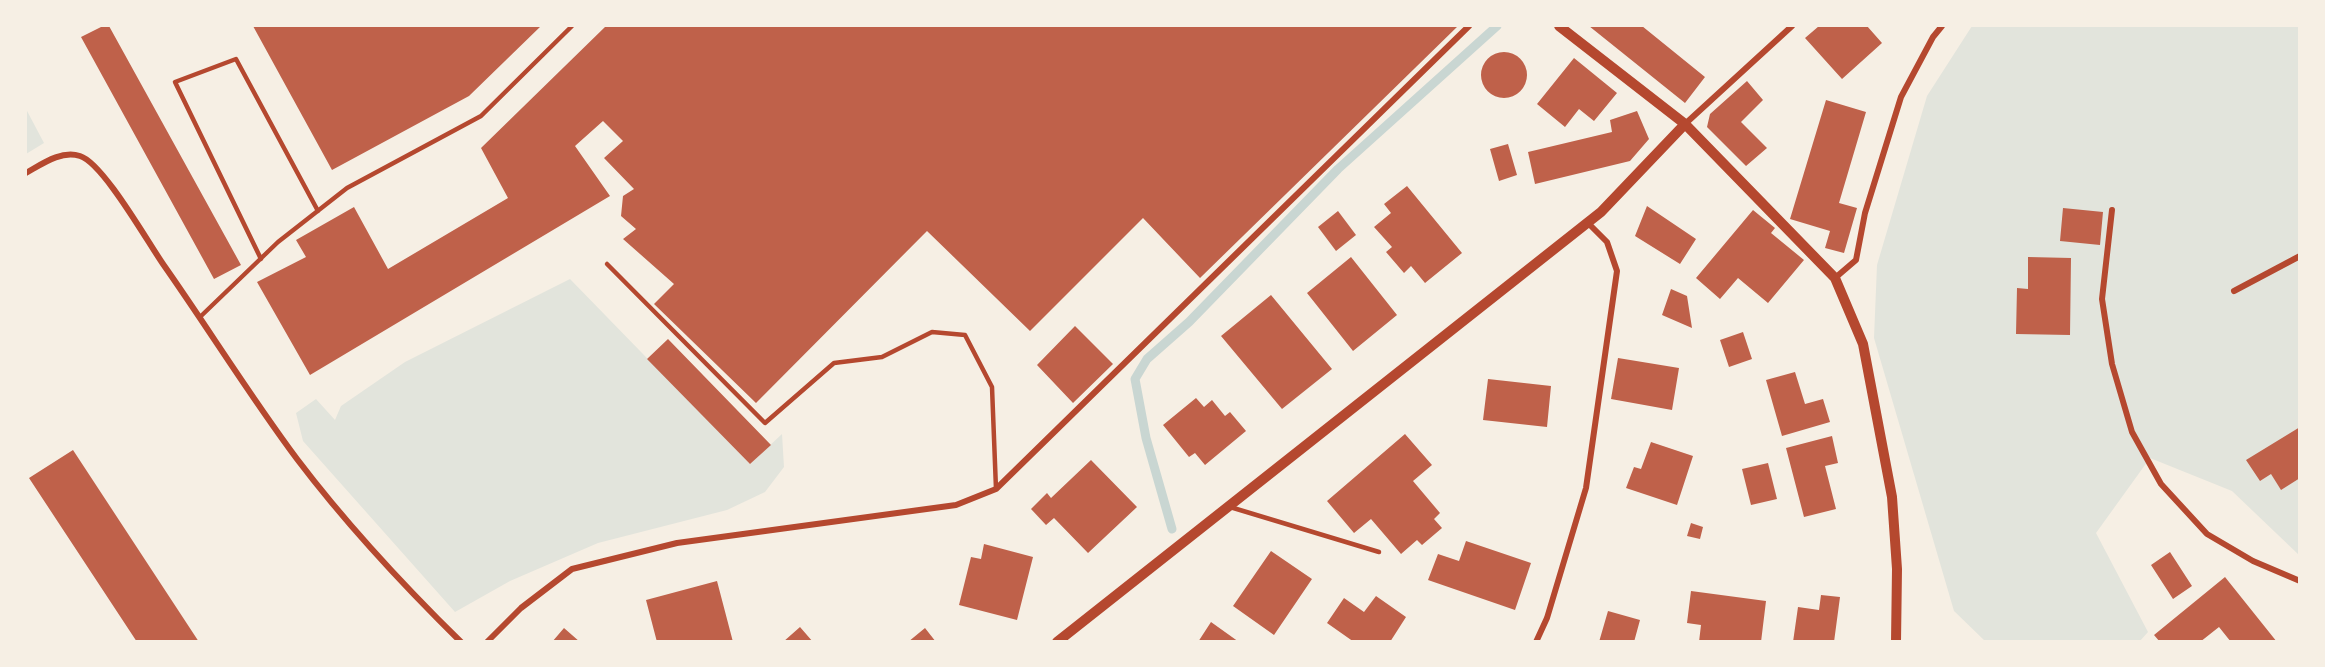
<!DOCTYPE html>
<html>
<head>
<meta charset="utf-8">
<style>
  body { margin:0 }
  #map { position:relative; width:2325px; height:667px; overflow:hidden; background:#f6efe4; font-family:"Noto Sans",sans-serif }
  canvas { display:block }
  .frame { position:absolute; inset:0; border:27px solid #f6efe4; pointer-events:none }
</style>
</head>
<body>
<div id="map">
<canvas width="2325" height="667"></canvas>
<div class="frame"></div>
</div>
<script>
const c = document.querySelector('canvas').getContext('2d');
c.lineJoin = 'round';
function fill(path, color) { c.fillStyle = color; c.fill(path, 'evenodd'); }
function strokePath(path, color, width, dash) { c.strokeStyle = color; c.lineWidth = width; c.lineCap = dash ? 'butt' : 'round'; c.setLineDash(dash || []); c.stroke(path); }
fill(new Path2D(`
  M1972,26H2299V555L2232,491L2150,458L2096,533L2148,632L2140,641H1985L1954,611L1874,338L1877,265L1927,96Z
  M26,109L44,143L26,154Z
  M570,279L750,464L782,434L784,467L765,492L727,510L598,543L510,581L455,612L303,441L296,413L316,399L335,420L341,406L405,362Z`), '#e2e4dc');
strokePath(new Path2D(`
  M1172,529L1146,438L1135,379L1147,359L1189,322L1338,169L1497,26`), '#c9d6d2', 9);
fill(new Path2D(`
  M103,26H109L241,265L214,279L81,37Z
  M253,26H541L469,96L332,170Z
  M606,26H1458L1200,278L1143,218L1030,331L927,231L756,403L654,304L674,284L623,239L636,229L621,216L623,196L634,189L604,158L623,141L603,121L575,146L610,196L310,375L257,282L306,257L296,240L354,207L388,269L508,198L481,148Z
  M1589,26H1642L1705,77L1685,103Z
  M1819,26H1867L1882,43L1842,79L1805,38Z
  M1481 75a23 23 0 1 1 46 0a23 23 0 1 1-46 0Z
  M1574,58L1617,93L1594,121L1579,109L1565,127L1537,104Z
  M1747,81L1763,100L1741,122L1767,148L1746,166L1707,127L1710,114Z
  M1826,100L1866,112L1839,203L1857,208L1844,253L1825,248L1830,231L1790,219Z
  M1637,111L1649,139L1630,161L1535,184L1528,152L1612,132L1610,120Z
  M1508,144L1517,175L1499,181L1490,149Z
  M1407,186L1462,253L1425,283L1411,266L1404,273L1386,252L1392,247L1374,227L1391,213L1384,204Z
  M1647,206L1696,239L1680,264L1635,236Z
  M2063,208L2103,212L2100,245L2060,241Z
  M1753,210L1775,228L1771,233L1804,260L1768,303L1738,278L1720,299L1696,278Z
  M1338,211L1356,235L1336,251L1318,227Z
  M1351,257L1397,315L1353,351L1307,293Z
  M2028,257L2071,258L2070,335L2016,334L2017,288L2028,289Z
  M1671,289L1687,296L1692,328L1662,315Z
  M1271,295L1332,369L1282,409L1221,336Z
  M1075,326L1113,364L1073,403L1037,365Z
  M1743,332L1752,359L1729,367L1720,340Z
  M668,339L771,445L750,464L647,359Z
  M1618,358L1679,368L1672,410L1611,399Z
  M1795,372L1805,404L1823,399L1830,422L1782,436L1766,380Z
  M1488,379L1551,386L1547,427L1483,420Z
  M1196,398L1204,407L1212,400L1225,416L1230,412L1246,431L1205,465L1195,453L1189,457L1163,425Z
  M2300,427V478L2281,490L2271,474L2260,481L2246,460Z
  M1405,434L1432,465L1413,481L1440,513L1434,519L1442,528L1422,545L1417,540L1401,554L1371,519L1354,533L1327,501Z
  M1832,436L1838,463L1825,466L1836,509L1804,517L1786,448Z
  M1651,442L1693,456L1677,505L1626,488L1634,467L1641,469Z
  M73,450L199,642H137L29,478Z
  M1091,460L1137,507L1088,553L1054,518L1046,525L1031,509L1047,493L1051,498Z
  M1768,463L1777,499L1751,505L1742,469Z
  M1691,523L1703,527L1700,539L1687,536Z
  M1466,541L1531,563L1515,610L1428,580L1438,554L1459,561Z
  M984,544L1033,557L1017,620L959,605L971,557L981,559Z
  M1271,551L1312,579L1274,635L1233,606Z
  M2170,552L2192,586L2173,599L2151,565Z
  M2225,577L2277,642H2231L2219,627L2200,642H2160L2154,635Z
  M717,581L733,642H657L646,600Z
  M1691,591L1766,601L1761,642H1699L1701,625L1687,623Z
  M1821,595L1840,597L1834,642H1793L1798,607L1819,610Z
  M1376,596L1406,617L1390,642H1354L1327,623L1344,598L1364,612Z
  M1608,611L1640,620L1634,642H1599Z
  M1211,622L1239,642H1198Z
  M800,627L813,642H783Z
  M564,628L580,642H552Z
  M925,628L936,642H908Z`), '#bf614a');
strokePath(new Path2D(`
  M261,259L175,82L236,59L318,211
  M607,264L765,423L834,363L882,357L932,332L965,335L992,387L996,489
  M200,317L278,242L347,188L481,116L572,26
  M1230,507L1379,552`), '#b5482f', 4.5);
strokePath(new Path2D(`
  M1685,124L1792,26
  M26,173C42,164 61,150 80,156C103,163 147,241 163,264C208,328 250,396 297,459C347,525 402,584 461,642
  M2112,210L2102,299L2112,364L2132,432L2161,484L2207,534L2253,561L2300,581
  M1835,278L1856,260L1865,213L1901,97L1933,37L1942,26
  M2234,291L2300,256
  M487,642L521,608L572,569L677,543L956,505L996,489L1469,26
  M1536,642L1547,618L1586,488L1617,271L1607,242L1587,222`), '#b5482f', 6);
strokePath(new Path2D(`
  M1559,26L1685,124L1835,278L1863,344L1892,497L1897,569L1896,642
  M1057,642L1601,212L1685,124`), '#b5482f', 10);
</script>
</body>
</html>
